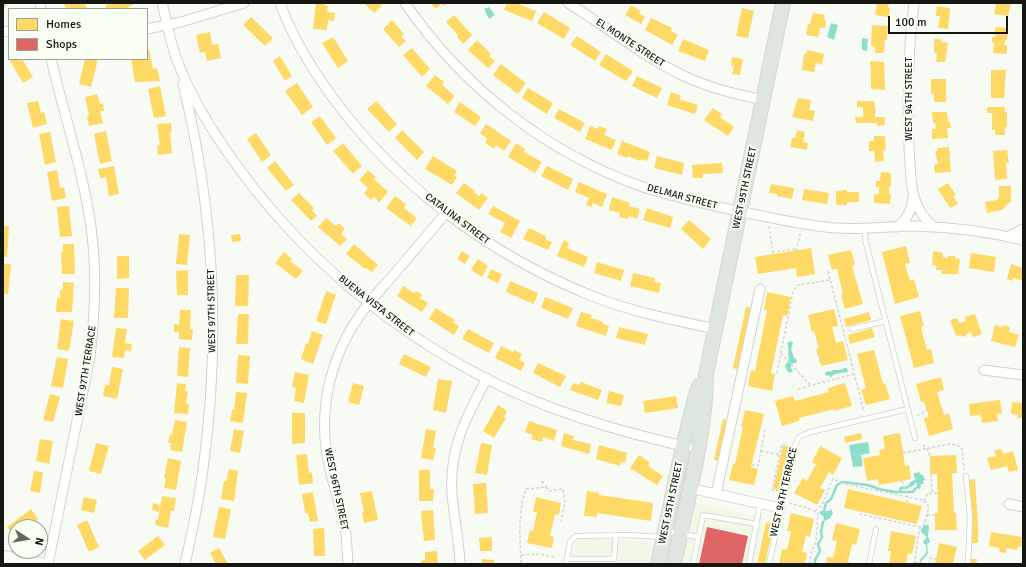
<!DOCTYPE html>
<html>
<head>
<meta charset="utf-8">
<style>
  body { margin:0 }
  #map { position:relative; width:1026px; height:567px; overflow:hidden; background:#f8fbf4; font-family:Signika,sans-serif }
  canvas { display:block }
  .frame { position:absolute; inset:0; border:4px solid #151812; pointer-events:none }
  .legend { position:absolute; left:8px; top:8px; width:140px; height:52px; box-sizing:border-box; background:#f8fef1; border:1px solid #9da298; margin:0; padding:5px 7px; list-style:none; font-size:12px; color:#151812 }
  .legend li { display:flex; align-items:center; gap:8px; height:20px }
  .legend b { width:20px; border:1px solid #9da298 }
  .north { position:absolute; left:8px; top:519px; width:40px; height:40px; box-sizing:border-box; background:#f8fef1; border:1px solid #9da298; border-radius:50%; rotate:102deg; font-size:11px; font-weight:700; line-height:16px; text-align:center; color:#151812 }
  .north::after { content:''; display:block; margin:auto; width:14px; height:18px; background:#646761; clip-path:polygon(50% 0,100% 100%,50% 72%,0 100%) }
  .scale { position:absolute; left:888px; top:16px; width:120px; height:18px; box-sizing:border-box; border:2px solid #151812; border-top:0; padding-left:5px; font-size:12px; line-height:14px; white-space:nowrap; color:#151812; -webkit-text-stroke:3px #f8fef1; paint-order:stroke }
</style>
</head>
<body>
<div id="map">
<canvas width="1026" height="567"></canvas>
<div class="frame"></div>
<ul class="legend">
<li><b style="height:11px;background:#ffd966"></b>Homes</li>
<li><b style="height:11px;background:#e06666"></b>Shops</li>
</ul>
<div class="north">N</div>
<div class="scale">100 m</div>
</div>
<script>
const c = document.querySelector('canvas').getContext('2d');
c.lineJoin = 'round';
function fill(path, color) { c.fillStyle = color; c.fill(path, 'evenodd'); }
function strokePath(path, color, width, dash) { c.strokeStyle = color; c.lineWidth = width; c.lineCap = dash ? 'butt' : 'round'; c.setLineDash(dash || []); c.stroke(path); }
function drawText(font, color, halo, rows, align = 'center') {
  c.font = font + ' Signika,sans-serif'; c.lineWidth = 4; c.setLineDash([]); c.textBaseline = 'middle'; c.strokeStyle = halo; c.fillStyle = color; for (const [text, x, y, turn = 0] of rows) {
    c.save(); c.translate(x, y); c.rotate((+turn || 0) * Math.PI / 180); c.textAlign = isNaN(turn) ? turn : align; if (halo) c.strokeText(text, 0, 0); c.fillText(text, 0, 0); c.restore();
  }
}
fill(new Path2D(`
  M692,502L765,518L756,564H679Z
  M579,538L647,541L651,542L655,545L654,564H570L574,542L575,539Z`), '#f1f8e7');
fill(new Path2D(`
  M489,7L495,15L489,19L484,9Z
  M831,23L838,25L834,40L827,37Z
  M862,38L868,39L867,51L862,50Z
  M791,341L793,343L791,349L794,358L797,360L796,363L791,364V368L793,371L790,373L788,372L785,366L789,359C787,354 790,349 787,343Z
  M844,368H847L848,372L835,374L830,378V376L825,375V373L828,371L831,372L832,370H841Z
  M868,442L870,453L861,455L863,466L853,467L849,445Z
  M919,471L920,474L923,475L925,480L923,481L924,484H921L920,489L916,488L917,487L916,482L913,486L910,487L909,483L916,479L914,477V473H917Z
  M831,509L833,513L830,518L823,522L824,517L820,514V511H829Z
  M925,525H928L929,527L928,536L930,542L927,544C930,560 924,554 920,564H919C921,553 928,559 926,545L924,544L923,542L927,537L921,532V529Z`), '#8cdecb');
fill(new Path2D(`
  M3,3H9L3,9Z
  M63,3H84L87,8L67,9Z
  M110,3H135L126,9H107L105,6Z
  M316,3H325V6H328L327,12L335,13L334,21L328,20L327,30L313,29Z
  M364,3H379L382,6L374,13Z
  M432,3H447L445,6L441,3L437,9L431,5Z
  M507,3H519L518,4L536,11L532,21L504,10Z
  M877,3H889L888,8H890L889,17L875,15Z
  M996,3H1011L1008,16L994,14Z
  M631,5L641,11L639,13L645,17L641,24L625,15Z
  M937,6L950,8L948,29L938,28L940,16H936Z
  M742,8L754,11L748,38L736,36Z
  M544,12L570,28L564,39L537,23Z
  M813,13L825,15L824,20H826L825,28H820L818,37L806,35L808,24H810Z
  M454,15L472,35L463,44L457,37L458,35L446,22Z
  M251,17L273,38L265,46L243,25Z
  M651,18L672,28L671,31L678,35L672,45L645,30Z
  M392,20L404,34L401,37L406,41L399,47L383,29Z
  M872,25L888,26L887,40H885L884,53H875V47L871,46Z
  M995,27L1008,28L1007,40H1005L1004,45H1007V54L993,53L994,43H992V37H995Z
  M210,32L212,45L218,44L221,58L207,61L205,52L200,53L196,35Z
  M577,36L601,52L595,61L570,45Z
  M333,37L348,61L338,68L322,43Z
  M683,39L709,50L705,61L678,51Z
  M934,39H941V42L948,43L945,62H936L937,53H934Z
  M477,40L491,54L489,56L495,61L488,68L468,50Z
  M412,48L430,69L422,77L403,55Z
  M149,49L153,69L157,68L160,81L135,82L131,59H147V50Z
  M807,50L824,54L822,65L816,63L814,72L802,70L804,54H806Z
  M606,54L633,71L626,81L599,65Z
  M280,56L292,76L285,81L273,61Z
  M732,57L743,59L740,75L732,74L734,66L731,65Z
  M9,59H18L19,61L22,59L33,77L23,83Z
  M85,59H98L91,87L79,84Z
  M870,61L884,62L885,90L871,89V67H870Z
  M501,64L526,83L518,94L493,75Z
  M991,70H1006L1004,98H991Z
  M435,75L444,82L442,85L455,96L448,104L426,86Z
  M637,76L662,88L657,98L632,86Z
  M931,79H946V102H934V94H931Z
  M297,83L313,107L302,115L285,91Z
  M160,86L166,116L154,118L148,89Z
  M528,88L553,103L547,114L522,98Z
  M671,92L681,96L679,99L698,105L695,114L667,105Z
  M97,94L100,104L103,103L104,111H100L103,123L89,126L87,116L89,115L85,97Z
  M798,98L811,100L809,110L815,111L813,121L792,117Z
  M38,101L41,113L44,112L47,124L33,128L27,103Z
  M376,101L397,124L389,132L367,109Z
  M857,101H874L876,113H875V117H885V125L877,126V123H856L855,117H863V107H857Z
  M460,102L481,117L475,126L454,112Z
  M987,107H1005V112H1007V127H1005V135H995V130H992V113H987Z
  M713,108L722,114L720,117L734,127L728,136L704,120Z
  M559,109L585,123L580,132L554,118Z
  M932,112H947L948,122H950L951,128H947L948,138L932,139V129H936L935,123H933Z
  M320,116L336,138L327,145L311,122Z
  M171,123L172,132L170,133L172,153L158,155L157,146L160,145L157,124Z
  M486,124L511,141L504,151L496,145L494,149L485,143L487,139L480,133Z
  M590,126L598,129L599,126L607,129L604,135L616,140L612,150L585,139Z
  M402,130L424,152L417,160L395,138Z
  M797,130L805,132L803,142L808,143L807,150L790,147L792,138H795Z
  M106,131L112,161L100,164L94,134Z
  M50,132L56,162L45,165L39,134Z
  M256,133L271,155L262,162L247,139Z
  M874,136H885L886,150H883L884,161L875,162L874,151H869V141H874Z
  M622,141L650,152L647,161L641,159L640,161L628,156L627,158L617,154Z
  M343,143L362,166L353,174L333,151Z
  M516,143L525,149L524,152L542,162L535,173L508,157Z
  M949,147L951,172L935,173L934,165L938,164L935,151H938L937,148Z
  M1007,150L1009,163H1006L1007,179L995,180L993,151Z
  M433,156L457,171L454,176L457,177L452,185L425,169Z
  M657,156L684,163L682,175L654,168Z
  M275,161L294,185L286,191L267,168Z
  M722,163L723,173L703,174V178H693L692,165Z
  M114,166L119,194L109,196L106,177L100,178L98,169Z
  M547,166L573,179L568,190L541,176Z
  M57,170L60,188L64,187L66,198L52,201L47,172Z
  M368,170L376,177L374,179L388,192L379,202L374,197L371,200L364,193L368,188L359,180Z
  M881,172L891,173V186H889V194H891L890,204L874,203V194H879V187H876V181H880Z
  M579,182L607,194L602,207L593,203L592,207L586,205L589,198L575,192Z
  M464,183L475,191L474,192L479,196L481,193L488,198L479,210L456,193Z
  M948,183L956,195L953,196L958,204L950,208L938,189Z
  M771,184L794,188L792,199L777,196V194L769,193Z
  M999,186H1011V201L1002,210L987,213L985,202L997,200L999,197Z
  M804,189L829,193L827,204L802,200Z
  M847,190V192H859V202H847V205H836V191Z
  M299,193L314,208L312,210L317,216L311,221L291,200Z
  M395,196L406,204L404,208L417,218L411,226L386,208Z
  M612,197L630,203L629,206L640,209L637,219L629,216L628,219L619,217L620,213L609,210Z
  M69,206L72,236L60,237L57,207Z
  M493,206L520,221L511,238L500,232L505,223L488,214Z
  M647,208L673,217L670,228L643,220Z
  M326,218L336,226L339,223L345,229L341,234L347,239L340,246L318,227Z
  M689,220L711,239L703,249L681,229Z
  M3,226H9L7,257H3Z
  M529,228L546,236L545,239L552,242L548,250L523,239Z
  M179,234L190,235L187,265L176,264Z
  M240,234L241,241L232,242L231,235Z
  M564,240L569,243L567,248L588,257L584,267L557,256Z
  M63,244H74L75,274H62L61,252H63Z
  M354,244L378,265L372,272L366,268L365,269L346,254Z
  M906,246L910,263L905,264L910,281L914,279L919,297L895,304L882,252Z
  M811,248L815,274L797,277L796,268L758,274L755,257Z
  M851,250L855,265L852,266L863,304L845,309L841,295L843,294L837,269L832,270L828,255Z
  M462,251L470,256L465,264L457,259Z
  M933,251L943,253V257L948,258V256H955V258L960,259L958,274H941L942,270H936V265H932Z
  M284,252L292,259L290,261L303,271L296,279L275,263Z
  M971,253L996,257L994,272L969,268Z
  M117,256H129V278L117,279Z
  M478,259L488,266L482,277L471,270Z
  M597,262L624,270L621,281L594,273Z
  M3,264H11L8,294H3Z
  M1011,264L1023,268V281L1013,278L1012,281L1007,279Z
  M491,269L502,274L498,283L487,278Z
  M188,270V295H177L176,271Z
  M633,273L655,278L654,282L661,283L659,293L630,286Z
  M236,275H249L248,306H235Z
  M510,281L538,293L534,304L506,292Z
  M63,282L74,283L72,312H56L57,298H60V290H63Z
  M403,286L414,293L416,291L422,294L420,298L428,303L422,312L397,296Z
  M116,288H129L128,318H114Z
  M326,291L336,295L326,324L316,321Z
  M767,292L791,297L787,316L783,315L771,373L775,374L772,391L748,386L751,370L755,371L767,310H764Z
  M545,297L573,308L568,319L541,308Z
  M746,307L753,308L740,370L733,368Z
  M436,308L455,320L453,322L459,326L454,335L429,319Z
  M834,309L838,326L832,327L836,343L843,341L848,360L821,366L816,349L819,348L814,331L812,332L808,315Z
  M180,310H191L190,329H193L192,340L179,339V332H174V324L179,325Z
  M920,311L924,326L921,327L927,350L931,349L934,363L914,368L900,316Z
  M581,312L592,315L591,318L603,322V324L609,326L606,336L576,326Z
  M869,312L871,320L846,327L844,319Z
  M238,314H249L248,344H236Z
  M975,314L982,334L973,337L971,332L967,334V335L962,337L961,335L956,336L950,320L957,318L959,323L966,321L965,317Z
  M61,319L74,321L69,351L57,349Z
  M995,325L1003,327V325L1010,327L1009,332L1019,335L1015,347L991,341Z
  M619,327L648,334L645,345L616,338Z
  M116,328L127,329L125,343L132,344L131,351L125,350L124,358L112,357Z
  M872,328L875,337L850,344L848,335Z
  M468,329L494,343L489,353L462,339Z
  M312,331L323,335L313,364L301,359L306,343L308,344Z
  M501,346L513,352L514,350L522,354L519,360L525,363L521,371L495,358Z
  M179,347L190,348L188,377L177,376Z
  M874,350L883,384L885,383L890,399L866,405L861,390L866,388L857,354Z
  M404,354L431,367L426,377L399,364Z
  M238,355L250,356L248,384L236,383Z
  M57,357L68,359L63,388L51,386Z
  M538,363L566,376L560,387L533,373Z
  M112,367L123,369L117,399L103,396L105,385H109Z
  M295,372L309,375L304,403L294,401L296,388L292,387Z
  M941,377L944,390L937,392L944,415L949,413L953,429L929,436L924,418L929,417L924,401L921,402L916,384Z
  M438,379L452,381L446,413L433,410Z
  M581,382L602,390L598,400L570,390L573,383L579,385Z
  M177,383L186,384L185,391H188L186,403L189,404L188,414L174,413Z
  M353,383L364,386L359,405L348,402Z
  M845,383L852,406L834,411V409L799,418V421L782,426L775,401L793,396L795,401L829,392L828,388Z
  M609,391L624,395L621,406L606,403Z
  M236,392L247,393L243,423L230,421L232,410H234Z
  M50,394L60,397L53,422L43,420Z
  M676,396L678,408L645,413L643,401Z
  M1000,400L1002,413L997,414L998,421L982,423L981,415L970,416L969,404Z
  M1012,402L1023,403L1022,418H1017L1018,415L1011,414Z
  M498,405L507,411L504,417L506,418L494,438L483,431Z
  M745,410L764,414L751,467L758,469L754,485L729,480L733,464H735L743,427H741Z
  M292,413H305V443L292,444Z
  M723,419L727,420V422L729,423L721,462L714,460Z
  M175,420L187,422L182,452L170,450L171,443H168L170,434L172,435Z
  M529,421L557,430L554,441L543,437L542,442L531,439L533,435L525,432Z
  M234,429L244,431L240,453L230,451Z
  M426,429L436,431L433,448H436L433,460L421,458Z
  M564,433L574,436L573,440L591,444L589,454L561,446Z
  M861,433L862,439L846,443L844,437Z
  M900,433L905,466L909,465L911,479L879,485L878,479L867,481L863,458L880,455L879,450L885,449L883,436Z
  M40,439L53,441L49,464L36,461Z
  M96,443L109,446L101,474L89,471Z
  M481,443L492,445L487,475L475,473Z
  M599,445L627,453L625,463L621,462L620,466L596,459Z
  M783,446L790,447L781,490L773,489Z
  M820,446L842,458L833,475L829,472L820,488L825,490L817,505L794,493L803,478L807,481L816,464L812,462Z
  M1002,449L1003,454L1013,451L1018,470L1009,472L1007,466L991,470L987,458L996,456L994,451Z
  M307,454L309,473L312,472L313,483L299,485L296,455Z
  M639,455L650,463L648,466L663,476L657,485L630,468Z
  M956,455L957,473H952L954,513H956L957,530H935V513H938L937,474H930V456Z
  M168,458L181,461L176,490L164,488L166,478H164Z
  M229,469L238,471L234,501L221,499L224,481H226Z
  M419,470H430V489H434L433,501H419Z
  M34,471L43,472L40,493L30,491Z
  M975,479L978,524V543H970L968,480Z
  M486,483L488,513L475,514L473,484Z
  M848,489L922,506L917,524L844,508Z
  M372,491L378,520L364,523L362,513L364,512L360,493Z
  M587,491L599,493V495L653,503L651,521L597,513V517L584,516Z
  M313,492L318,521L310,522L308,513H305L302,494Z
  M162,496L176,498L174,511H171L168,528L155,525L156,519L158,520Z
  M84,497L97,500L94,513L81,510Z
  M536,497L561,503L559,515L555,514L550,536L554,537L552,548L527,543L530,530L533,531L537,512H533Z
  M153,503L160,505L159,512L152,510Z
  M219,507L231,509L225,539L213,537Z
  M31,509L38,519L27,527H16V535L14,537L7,527Z
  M433,510L435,540L424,541L421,511Z
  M791,513L814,519L810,537L806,535L802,552L807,553L805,564H779L782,549L787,550L791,531H787Z
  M87,520L99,547L89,552L77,525Z
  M766,522L774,524L765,564H757Z
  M836,523L860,529L856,545L852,544L848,562L854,564H826L827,557L833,558L837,541L832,540Z
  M324,528L325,556H314L313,529Z
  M891,531L916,536L912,554L908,553L906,564H889L891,551H888Z
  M991,532L1022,537L1021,547H1018L1017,550L1006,548V553L999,552L1000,548L989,546Z
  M158,536L165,545L145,560L138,551Z
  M492,537V551H480L479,538Z
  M939,543L957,547L953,564H935Z
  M219,548L228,564H216L210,553Z
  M437,551L438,564H421V561L425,560V552Z
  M482,559L494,560V564H482Z
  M970,559H977L976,564H969Z`), '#ffd966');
fill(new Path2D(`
  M707,527L748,536L742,564H699Z`), '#e06666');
strokePath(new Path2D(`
  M900,491L901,488H906L909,486
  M824,511L826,503L831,499L837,485L842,482L868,485L879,489L895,492H913L916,488
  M815,564V560L820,551L818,544L822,537L821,532L823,522`), '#8cdecb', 2.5);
const service = new Path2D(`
  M864,229L866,243L915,438
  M852,329L886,321
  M966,476L970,518L968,564
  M667,531L698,537
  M567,559H614L616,535
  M566,564L570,542L576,536L628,535L662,537
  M693,564L703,515L757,524
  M749,564L760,504
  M769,564L795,445L799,437L810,432L908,409
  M869,564L876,529`);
const minor = new Path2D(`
  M40,3L41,9
  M162,3C167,22 170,42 177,60C194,106 223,148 253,187C331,286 438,365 555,409C599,425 643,437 688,447
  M280,3C292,37 312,69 333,98C399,187 490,255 592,296C632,312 674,320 715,329
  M405,3C463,87 546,153 643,187C674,197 706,204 737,211C770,217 803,226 836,228C863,230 890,226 916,226C952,227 989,232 1023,240
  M568,3C607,27 643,56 684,76C709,88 736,94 763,100
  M914,3C908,51 907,98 909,146C910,162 910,181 914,197C918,209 924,220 934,227
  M147,29L181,22L244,3
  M3,31L9,32
  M183,84C214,210 221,340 203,469C199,501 192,533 185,564
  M897,227C907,220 912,209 913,197
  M1007,237L1023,229
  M984,370L1023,375
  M689,488L780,508
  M716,494L760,289
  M1009,504L1023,507
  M48,564L90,357C95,314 97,270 91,227C83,170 64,115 51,59
  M348,564C347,552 347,540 345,528C340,501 329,475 326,448C320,401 333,353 360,315C370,300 383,287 395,273C412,253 429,233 446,213
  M460,564C459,540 454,517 452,494C449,448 466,417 487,378`);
const secondary = new Path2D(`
  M3,557L40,564`);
const primary = new Path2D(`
  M658,564L683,446L697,391L700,385
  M674,564C686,504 706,435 706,374L783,3`);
strokePath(service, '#d1d3ce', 6);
strokePath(minor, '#d1d3ce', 11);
strokePath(secondary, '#d1d3ce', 14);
strokePath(primary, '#d7d8d5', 16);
strokePath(new Path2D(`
  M769,226L773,254
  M796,251L801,231
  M772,252L796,249
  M828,271L864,412
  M781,353L811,386
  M777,373L793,291L798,285L830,280
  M798,389L854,374
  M917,416L927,410
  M923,445L927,449L930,456
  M761,451L780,455
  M903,453L950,444L957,445L962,449L964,470
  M752,465L758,466L765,430
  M931,474L932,493
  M542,481L546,487
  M902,481L908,497L907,502
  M841,483L922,500L927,503C930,510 926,519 923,526L921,527L860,514L861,512
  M779,491L772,490L782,444L788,446
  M924,501L927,494L938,493
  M789,503L805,507L818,513L816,542L812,551L809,564
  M815,511C827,502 826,492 833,479L838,481
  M927,515H935
  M521,555V564
  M554,557L540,554L521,555C519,536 519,507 526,489L546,487L549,491L563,489L565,502L561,521
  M915,562L925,564
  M914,564L920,527
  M929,564L930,558L936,559`), '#d5d6d4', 1.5, [3, 2]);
strokePath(service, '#fefefd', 4.5);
strokePath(minor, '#fefefd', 9);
strokePath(secondary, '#fefefd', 12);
strokePath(primary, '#dee6e0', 14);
drawText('10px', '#151812', '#f8fef1', [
  ["EL MONTE STREET",630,43,33],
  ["WEST 94TH STREET",909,99,-90],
  ["WEST 95TH STREET",745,188,-78],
  ["DELMAR STREET",682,197,15],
  ["CATALINA STREET",457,219,37],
  ["BUENA VISTA STREET",376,306,38],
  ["WEST 97TH STREET",212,311,-91],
  ["WEST 97TH TERRACE",86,371,-81],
  ["WEST 96TH STREET",336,489,78],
  ["WEST 94TH TERRACE",784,492,-77],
  ["WEST 95TH STREET",671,503,-78]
]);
</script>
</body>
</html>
